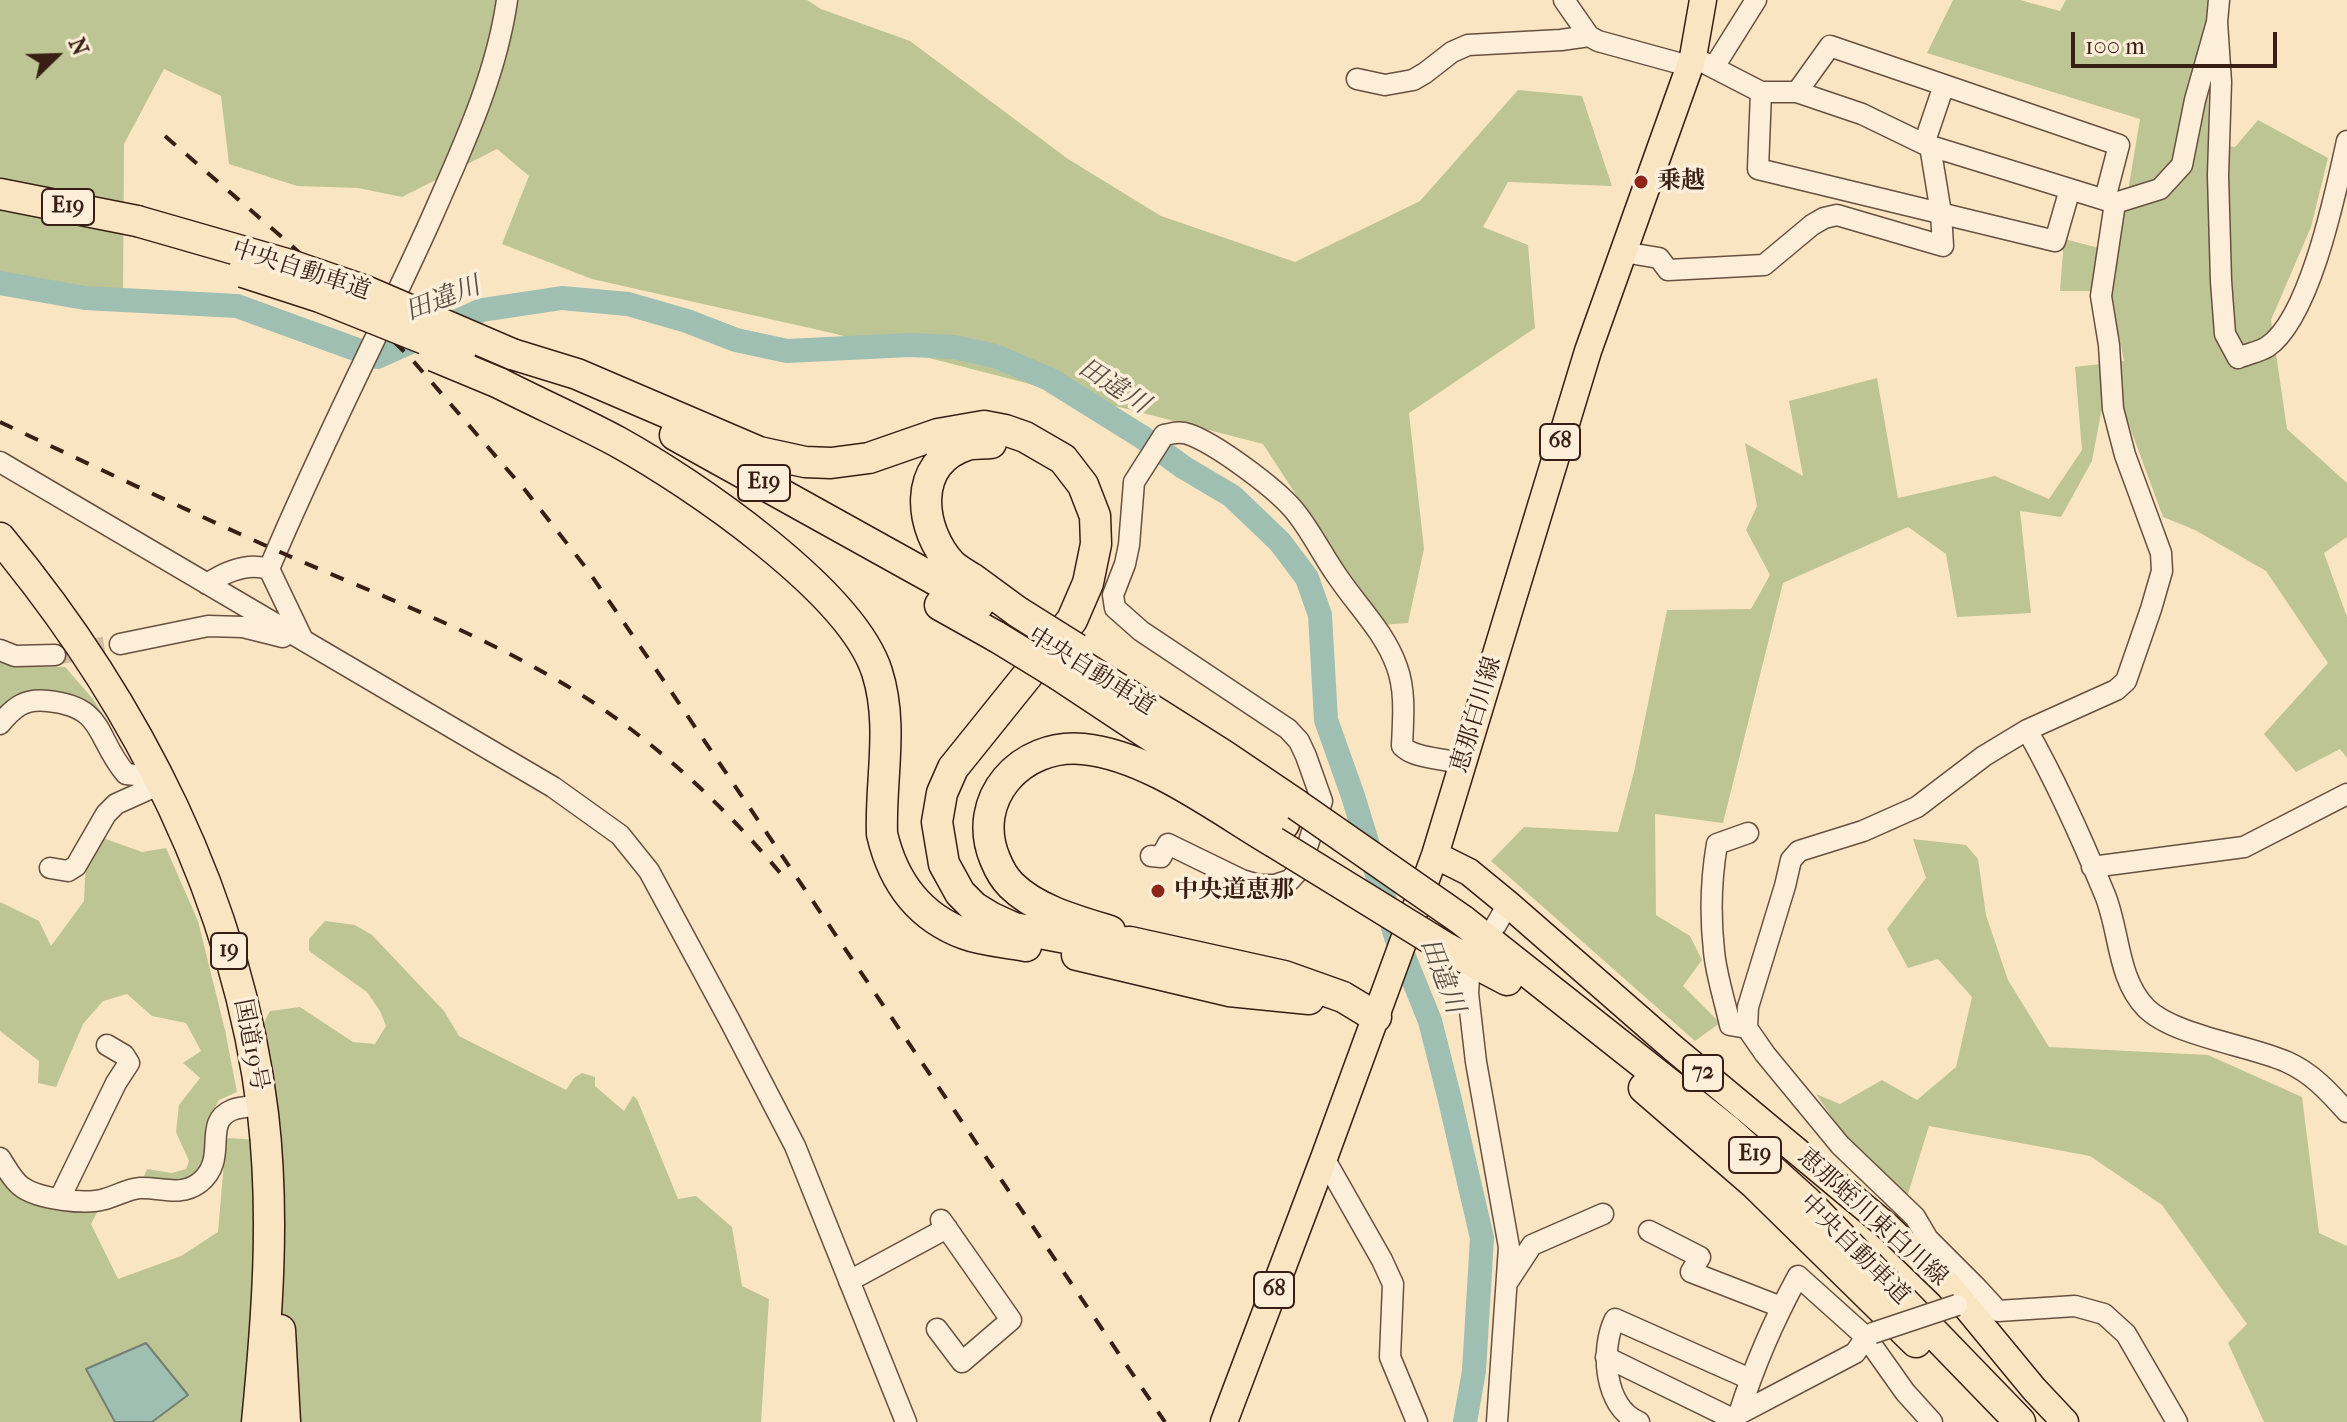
<!DOCTYPE html>
<html>
<head>
<meta charset="utf-8">
<style>
  body { margin:0 }
  #map { position:relative; width:2347px; height:1422px; overflow:hidden; background:#fae5c3; font-family:"IM FELL French Canon",serif }
  canvas { display:block }
  .north { position:absolute; left:16px; top:16px; width:80px; height:80px; -webkit-text-stroke:6px #fceed8; paint-order:stroke; rotate:67deg; font-size:22px; font-weight:700; line-height:32px; text-align:center; color:#381e14 }
  .north::after { content:''; display:block; margin:auto; width:28px; height:36px; background:#381e14; clip-path:polygon(50% 0,100% 100%,50% 72%,0 100%) }
  .scale { position:absolute; left:2071px; top:32px; width:206px; height:36px; box-sizing:border-box; border:4px solid #381e14; border-top:0; padding-left:10px; font-size:24px; line-height:28px; white-space:nowrap; color:#381e14; -webkit-text-stroke:6px #fceed8; paint-order:stroke }
</style>
</head>
<body>
<div id="map">
<canvas width="2347" height="1422"></canvas>
<div class="north">N</div>
<div class="scale">100 m</div>
</div>
<script>
const c = document.querySelector('canvas').getContext('2d');
c.lineJoin = 'round';
function fill(path, color) { c.fillStyle = color; c.fill(path, 'evenodd'); }
function strokePath(path, color, width, dash) { c.strokeStyle = color; c.lineWidth = width; c.lineCap = dash ? 'butt' : 'round'; c.setLineDash(dash || []); c.stroke(path); }
function drawText(font, color, halo, rows, align = 'center') {
  c.font = font + ' "IM FELL French Canon","Noto Serif JP",serif'; c.lineWidth = 7; c.setLineDash([]); c.textBaseline = 'middle'; c.strokeStyle = halo; c.fillStyle = color; for (const [text, x, y, turn = 0] of rows) {
    c.save(); c.translate(x, y); c.rotate((+turn || 0) * Math.PI / 180); c.textAlign = isNaN(turn) ? turn : align; if (halo) c.strokeText(text, 0, 0); c.fillText(text, 0, 0); c.restore();
  }
}
fill(new Path2D(`
  M0,0H807L821,9L910,41L1068,159L1161,216L1295,262L1420,201L1518,90L1582,96L1612,186L1508,182L1483,227L1528,245L1535,328L1409,413L1424,549L1408,623L1381,625L1263,444L832,333L592,279L502,244L529,176L497,149L402,197L358,188L297,186L229,164L221,96L164,69L124,144L123,296L0,276Z
  M1953,0H2020L2060,11L2066,0H2210L2208,143L2235,147L2258,120L2328,158L2311,227L2271,320L2287,429L2347,483V537L2324,553L2347,617V758L2340,749L2296,772L2264,734L2328,663L2266,571L2195,530L2163,517L2125,414L2103,402L2092,461L2061,517L2020,511L2031,613L1957,617L1946,554L1908,527L1783,583L1723,823L1655,814L1656,915L1690,936L1702,960L1683,986L1720,1023L1695,1041L1491,861L1524,827L1618,832L1634,772L1667,610L1751,609L1770,575L1746,530L1757,506L1745,443L1803,476L1789,401L1877,378L1898,498L1995,476L2049,499L2082,450L2075,367L2124,361L2110,291H2060L2064,239L2115,252L2123,221L2140,119L1927,53Z
  M0,661L22,666L65,667L93,699L110,725L104,728L66,692L54,699L0,720Z
  M103,838L142,852L166,848L198,921L225,1030L237,1092L219,1100L205,1126L208,1159L195,1176L184,1184L142,1181L147,1169L172,1173L186,1169L189,1161L176,1132L179,1105L200,1078L183,1063L201,1051L186,1023L152,1016L127,994L103,1001L83,1024L56,1087L38,1083L39,1061L0,1031V902L39,921L51,946L84,901L85,877L92,844Z
  M1913,839L1966,845L1978,859L1986,915L2008,980L2049,1047L2208,1055L2302,1097L2319,1233L2347,1246V1422H2264L2228,1343L2247,1324L2162,1205L2090,1156L1929,1126L1907,1197L1845,1136L1816,1094L1840,1104L1882,1080L1917,1100L1956,1067L1972,997L1938,959L1908,968L1887,929L1926,878Z
  M325,921L355,925L372,935L444,1011L459,1036L566,1090L574,1078L582,1073L595,1077V1086L624,1111L633,1096L637,1099L678,1199L696,1196L732,1227L742,1286L769,1299L761,1422H0V1170L100,1207L91,1224L118,1279L181,1256L218,1232L226,1138L281,1141L273,1081L262,1026L270,1011L300,1007L353,1042L375,1044L386,1026L380,1011L367,992L309,951V939Z`), '#bec594');
const water = new Path2D(`
  M146,1343L188,1395L152,1422H115L86,1369Z`);
fill(water, '#9ebfb2');
strokePath(water, '#757f73', 2);
strokePath(new Path2D(`
  M0,283L85,298L237,306L377,357L482,310L562,298L628,304L687,321L736,340L787,351L910,345L954,347L995,356L1049,379L1142,437L1183,467L1232,496L1280,542L1307,578L1320,615L1326,720L1353,796L1396,937L1430,1021L1449,1096L1482,1238L1474,1371L1465,1422`), '#9ebfb2', 24);
strokePath(new Path2D(`
  M55,655L120,644`), '#d3bda0', 20, [20, 10]);
const minor = new Path2D(`
  M1564,0L1589,36L1598,41L1689,66
  M2219,0L2217,22L2221,82L2218,175L2221,281L2225,334L2238,358C2247,354 2259,352 2267,347C2310,319 2336,191 2347,141
  M1693,57L1761,92H1797L1862,114L1924,144L2115,203L2160,189L2182,165L2195,100L2217,22
  M1714,67L1756,0
  M1357,79L1385,85L1413,80L1425,73L1452,52L1468,45L1561,40L1589,36
  M1761,92L1758,169L2055,241L2070,189
  M1797,92L1830,46L2119,145L2105,199
  M1924,144L1944,85
  M1623,252L1659,258L1668,270L1764,265L1812,225L1824,218L1837,215L1943,246L1941,213L1930,146
  M0,462L553,787L620,835L649,871L730,1021L795,1146L906,1422
  M269,569C319,449 379,335 432,217C463,146 496,77 507,0
  M207,584C225,572 247,562 269,569L303,640
  M120,644L208,626L243,627L283,637
  M0,650L15,656L55,655
  M0,724C14,707 25,698 48,701C106,707 95,738 126,774L136,775
  M2027,730C2057,783 2082,839 2105,895C2120,932 2117,978 2146,1008C2174,1036 2249,1045 2287,1062C2312,1073 2329,1092 2347,1112
  M1151,856L1161,857L1168,844L1242,880L1259,885H1275L1290,880L1300,869L1322,801L1306,756L1299,741L1288,729L1141,631L1115,608L1113,595L1125,564L1129,545L1134,482L1164,435C1172,433 1180,431 1188,434C1215,443 1274,487 1293,509C1311,530 1323,557 1340,580C1360,609 1385,633 1397,667C1406,692 1403,720 1402,746C1414,759 1445,758 1462,764
  M2092,867L2244,847L2347,794
  M50,868L68,871L76,866L106,814L116,804L156,786
  M1496,925L1508,904
  M1469,978L1468,993L1476,1062L1509,1247L1497,1422
  M1747,1028L1730,1025C1725,1001 1716,975 1714,951C1710,915 1711,879 1717,844L1748,833
  M0,1158C6,1167 13,1181 22,1187C39,1199 85,1205 105,1199C117,1196 127,1189 140,1188C161,1187 180,1197 199,1183C230,1159 201,1123 232,1110C241,1106 252,1107 262,1106
  M1324,1158L1382,1260L1393,1284L1390,1357L1417,1422
  M60,1198L116,1083L129,1063L124,1055L107,1045
  M1649,1231L1700,1257L1691,1272L1781,1307
  M849,1281L947,1228
  M1507,1283L1532,1245L1603,1214
  M1977,1288L1998,1311L2075,1306L2104,1314L2126,1334L2177,1422
  M1957,1305L1964,1303L1977,1288L1928,1239L1915,1217L1840,1145L1765,1054L1747,1028L1748,1007L1785,886L1791,860L1799,851L1863,831L1917,807L1984,756L2027,730L2116,690L2126,681L2151,609L2162,571L2161,553L2125,455L2113,409L2109,345L2101,296L2115,203
  M937,1329L962,1362L1011,1320L941,1220
  M1606,1357L1735,1420
  M1739,1414C1754,1366 1774,1320 1798,1276L1866,1337L1905,1392L1932,1422
  M1736,1418L1739,1414L1855,1353L1866,1337L1873,1333
  M1639,1422C1604,1407 1600,1349 1615,1319L1750,1379`);
const major = new Path2D(`
  M1435,855L1469,872L1508,904L1673,1048L1888,1227L1949,1286L2034,1389L2065,1422
  M1224,1422L1324,1158L1435,855L1588,351L1693,57L1703,0`);
const highway = new Path2D(`
  M0,194L137,221
  M512,354L577,374L759,452L805,462L831,463L869,458L938,434L984,426L1005,430L1025,437L1063,459L1083,485L1095,516L1096,544L1088,583L1072,620L953,768L942,793L937,822L944,864L960,893L974,907L992,918L1014,928L1071,939L1101,944L1130,942L1284,976L1343,997L1376,1017
  M499,383C538,403 579,421 618,442C692,483 851,591 877,672C894,725 880,780 882,834C893,881 919,917 965,934C984,941 1006,942 1026,946
  M675,435L979,604
  M991,443C984,444 974,443 967,445C911,463 919,530 952,565C958,570 966,575 973,579C988,590 1003,601 1018,612
  M0,538C137,703 237,899 263,1114C275,1216 267,1320 257,1422
  M940,605L997,637
  M1076,662L1223,755L1297,805
  M1059,675L1284,824
  M1462,920L1726,1129L1807,1202L2020,1422
  M1110,931C1077,921 1036,910 1011,885C1004,878 999,869 995,859C970,799 1021,743 1083,749C1148,755 1218,809 1274,842
  M1446,948L1507,980
  M1077,955L1229,991L1309,999
  M1644,1088L1755,1184L1916,1342
  M280,1330L285,1422`);
strokePath(minor, '#685040', 23);
strokePath(major, '#381e14', 29);
strokePath(highway, '#381e14', 33);
strokePath(minor, '#fceed8', 20);
strokePath(major, '#fae5c3', 26);
strokePath(highway, '#fae5c3', 30);
strokePath(new Path2D(`
  M165,136L291,245L408,355L525,490L587,569L668,687L1165,1422
  M0,422C93,466 186,510 280,552C384,598 495,638 591,701C665,750 730,812 786,880`), '#381e14', 4, [14, 14]);
const minorBridge = new Path2D(`
  M1873,1333L1957,1305`);
const highwayBridge = new Path2D(`
  M137,221L290,265L363,290L512,354
  M243,272L320,297L460,353
  M434,356L499,383
  M1018,612L1077,649
  M997,637L1059,675
  M1297,805L1462,920
  M1274,842L1446,948`);
strokePath(minorBridge, '#685040', 23, []);
strokePath(highwayBridge, '#381e14', 33, []);
strokePath(minorBridge, '#fceed8', 20);
strokePath(highwayBridge, '#fae5c3', 30);
for (const [x, y, r, color] of [
  [1641,182,8,"#8f2418"],
  [1158,891,8,"#8f2418"]
]) { const dot = new Path2D(); dot.arc(x, y, r, 0, 2 * Math.PI); c.fillStyle = color; c.fill(dot); strokePath(dot, '#fceed8', 3); }
for (const [x, y, w] of [
  [68,207,52],
  [1560,442,40],
  [764,483,52],
  [229,951,36],
  [1703,1073,40],
  [1755,1155,52],
  [1274,1290,40]
]) { const box = new Path2D(); box.roundRect(x - w / 2, y - 18, w, 36, 6); c.fillStyle = '#fceed8'; c.fill(box); strokePath(box, '#381e14', 2); }
drawText('bold 22px', '#381e14', null, [
  ["E19",68,207],
  ["68",1560,442],
  ["E19",764,483],
  ["19",229,951],
  ["72",1703,1073],
  ["E19",1755,1155],
  ["68",1274,1290]
]);
drawText('bold 24px', '#381e14', '#fceed8', [
  ["乗越",1657,182],
  ["中央道恵那",1174,891]
], 'left');
drawText('24px', '#381e14', '#fceed8', [
  ["中央自動車道",301,271,18],
  ["中央自動車道",1091,672,32],
  ["恵那白川線",1477,715,-73],
  ["国道19号",250,1045,79],
  ["恵那蛭川東白川線",1872,1218,42],
  ["中央自動車道",1854,1250,45]
]);
drawText('italic 26px', '#574e43', '#fceed8', [
  ["田違川",443,300,-21],
  ["田違川",1113,387,33],
  ["田違川",1441,976,69]
]);
</script>
</body>
</html>
